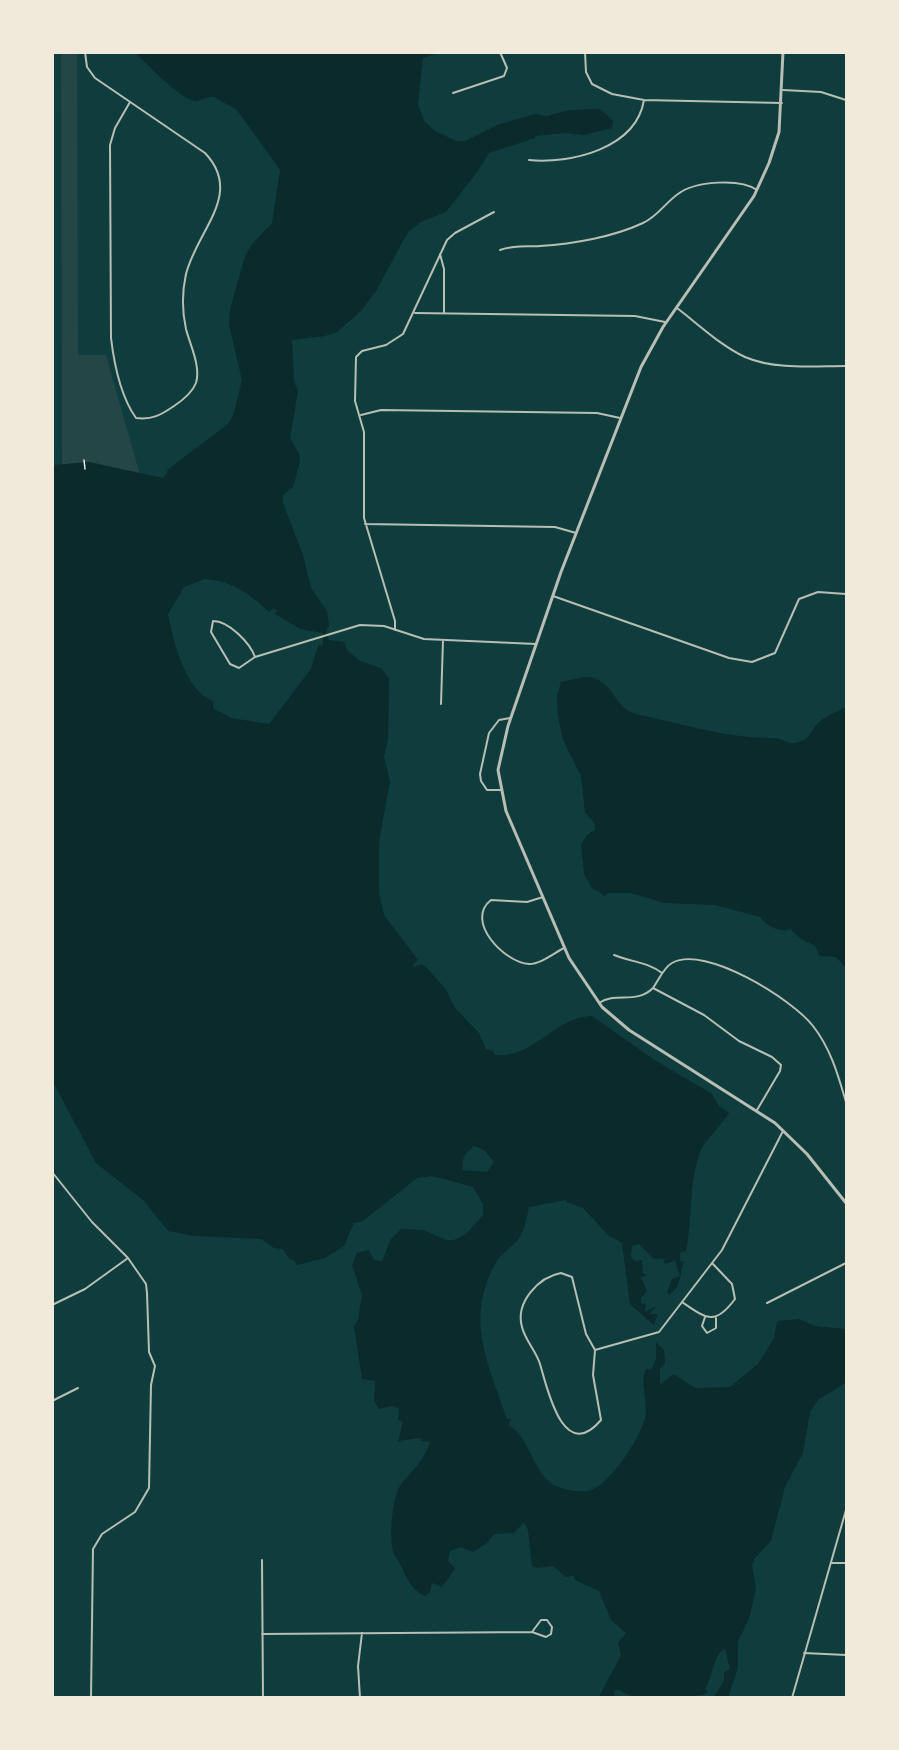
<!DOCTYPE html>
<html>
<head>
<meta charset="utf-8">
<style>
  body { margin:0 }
  #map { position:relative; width:899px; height:1750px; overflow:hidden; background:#0f3d3e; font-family:Quicksand,sans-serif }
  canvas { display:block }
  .frame { position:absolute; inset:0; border:54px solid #f1e9da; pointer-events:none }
</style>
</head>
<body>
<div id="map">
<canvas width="899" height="1750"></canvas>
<div class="frame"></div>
</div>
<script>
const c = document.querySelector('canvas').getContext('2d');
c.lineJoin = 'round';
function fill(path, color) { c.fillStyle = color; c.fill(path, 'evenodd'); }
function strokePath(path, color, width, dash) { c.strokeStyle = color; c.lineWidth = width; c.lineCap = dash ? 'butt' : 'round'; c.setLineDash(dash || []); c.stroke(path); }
fill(new Path2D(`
  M61,53H77L78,355H106L140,475L89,462L62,465Z`), '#244646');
fill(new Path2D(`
  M135,53H438L423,58L418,104L424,121L435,131L456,141H465L497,125L535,114L547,116L569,110L600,109L613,121L612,128L584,135L565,133L535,136V138L489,153L478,171L446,212L421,222L408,232L376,291L361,311L337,332L325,336L292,340L294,382L298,391L290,438L299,454L300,462L293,487L283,495V503L303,555L311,588L327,611L329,625L326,631L329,640L344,642L347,650L360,661L381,668L389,679L388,739L384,757L390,781L379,842V894L384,915L418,960L413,965L414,967L421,964L425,966L445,988L455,1008L479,1033L486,1049L493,1051L495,1055C533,1059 556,1016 592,1016L653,1059L712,1094L719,1106L729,1113C722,1124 705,1141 701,1150C688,1182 693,1219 686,1251L680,1253V1261L684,1262C679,1276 682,1286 669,1295L667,1292L672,1279L680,1276L675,1261L665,1264L663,1258L654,1259L639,1244L632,1246L631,1257L635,1261L642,1260L643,1273L647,1275L641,1278L647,1291L641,1298V1303L646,1304L645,1312L658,1305L649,1314H658L654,1325L630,1304L622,1243L608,1235L583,1208L566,1202V1200L529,1207C527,1215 525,1229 520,1237C513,1247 501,1253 495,1264C465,1319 488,1364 507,1419H511L508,1425C529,1436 532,1469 551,1483C559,1489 582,1494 591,1490C611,1483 640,1438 645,1418C649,1402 639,1385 646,1369L651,1370L656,1359V1342L664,1350L665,1363L660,1369V1384L674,1374L695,1388L730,1387L758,1364L774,1338L777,1321L799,1319L815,1326L846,1329V1383L819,1399L810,1412L803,1453L785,1487L771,1541L755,1558L752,1565L756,1589L749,1619L738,1641V1668L728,1697H714L724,1681V1673L730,1669L725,1649C714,1653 712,1679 705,1689L708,1692L704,1695C685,1696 634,1704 620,1690L614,1691L615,1697H599L621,1655L618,1643L626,1633L611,1620L599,1591L575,1580L573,1576L566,1577L553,1566L538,1568L532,1566L528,1530L524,1522L514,1533L494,1534L487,1543L473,1552L461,1547L450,1551L448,1561L455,1569L442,1587L432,1583L430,1592L425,1596C414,1592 406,1578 402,1568C399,1562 395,1557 393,1551C389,1537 392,1495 402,1483C413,1470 426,1458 430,1442L421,1441L420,1438L398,1441L403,1422L398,1420L399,1409L393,1406L379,1409L374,1401L375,1381L362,1379L354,1326L358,1320L362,1295L352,1265L357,1253L369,1250L374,1260L382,1261L391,1239L401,1229L424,1230L446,1240H454L466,1234L483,1215V1204L473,1187L432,1176L417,1178L363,1221L354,1223L344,1246L325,1258L297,1265L294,1260L289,1259L283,1249L274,1248L261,1239L194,1236L168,1231L143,1200L96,1163L53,1082V465L89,462L163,478L168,472L167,470L228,424L234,413L242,380L229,325L230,309L245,256L252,244L272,223L280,170L237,110L214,97C207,96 203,101 196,101C181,101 149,65 135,53ZM205,579C233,581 251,595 269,612L274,608L277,611L275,614L300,629L323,633V645L318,646L311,669L269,724L231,718L213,708V701C186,692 173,641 168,614L184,587ZM474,1146L484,1150L494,1162L487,1172L463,1170C461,1158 465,1153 474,1146Z
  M584,677C615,677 612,708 636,714C678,723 730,739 773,738C782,738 789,746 799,742C810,739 811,730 818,723C825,716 837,712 846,707V968L836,957L820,956L815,946L801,939L790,929C781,934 765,925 760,917L715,905L664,903L631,893H608L605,896L592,888L584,874L581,845L587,835L595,830V824L585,812L581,776L563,740L558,717L557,696L561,682Z`), '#0a2a2b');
strokePath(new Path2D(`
  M84,460L85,469`), '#f1e9da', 1.5);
strokePath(new Path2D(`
  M85,52L87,67L95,78L205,153C244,194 197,230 186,274C182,292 182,311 186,329C190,345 201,366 196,383C192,393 183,400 174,406C161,415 152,420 136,418C121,397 114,363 111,338L110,145L115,128L130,102
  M585,52L586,72L592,84L612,94L644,100L782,103
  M783,90L821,92L846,100
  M453,93L504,76L507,68L500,52
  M529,160C570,164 636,149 644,100
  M500,250C514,245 526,247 540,246C573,244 613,237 643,223C658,216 665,203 678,194C695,181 740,178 757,190
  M440,254L444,269V313
  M677,308C698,324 721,346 745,357C775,370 814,366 846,366
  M415,313L635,316L665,322
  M361,415L381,410L597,413L620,418
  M365,524L555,527L576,533
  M553,596L729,658L752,662L775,653L799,599L818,592L846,594
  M213,621C229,621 250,643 255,657L239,668L230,664L211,632Z
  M395,630V621L364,518V432L355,401L356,357L362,351L386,345L403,334L447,240L455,233L494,212
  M255,657L360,625L384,626L424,639L536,644
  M441,704L443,640
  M501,790H487L481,781L480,774L489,733L499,720L510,718
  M543,897L527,902L491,900C464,921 505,963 529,964C541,964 554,953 564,948
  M614,955C631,962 648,962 662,973
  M653,988C659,980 663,968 672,963C705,944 793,1000 813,1026C831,1049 838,1075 846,1102
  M599,1003C616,991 636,1005 653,988L704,1015L739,1041L772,1057L781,1065L780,1071L757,1110
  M52,1172L92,1222L128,1258L146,1284L147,1293L149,1352L155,1366L151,1385L149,1488L135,1512L102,1534L93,1549L91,1698
  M561,1273L572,1277L586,1334L595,1350L593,1375L601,1420C563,1465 547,1387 540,1364C536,1351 525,1340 522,1327C515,1302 539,1277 561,1273Z
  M682,1302C707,1319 715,1326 735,1299L732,1284L712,1263
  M767,1303L846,1263
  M52,1305L85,1289L128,1258
  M705,1317L702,1326L707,1333L716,1328V1318
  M595,1350L659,1332L722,1250L783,1131
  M52,1401L78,1388
  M52,1468L53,1467
  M262,1560L263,1698
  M831,1563H846
  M262,1634L532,1632L546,1637L551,1634L552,1627L547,1620H541L532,1632
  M804,1653L846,1655
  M360,1698L358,1666L362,1633
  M792,1698L846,1510`), '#b8beb3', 2);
strokePath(new Path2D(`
  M783,52L779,132L769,163L754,196L663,327L641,367L561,572L508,726L498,770L506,811L569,958L602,1007L629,1030L775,1123L807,1154L846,1203`), '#b8beb3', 3);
</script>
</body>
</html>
